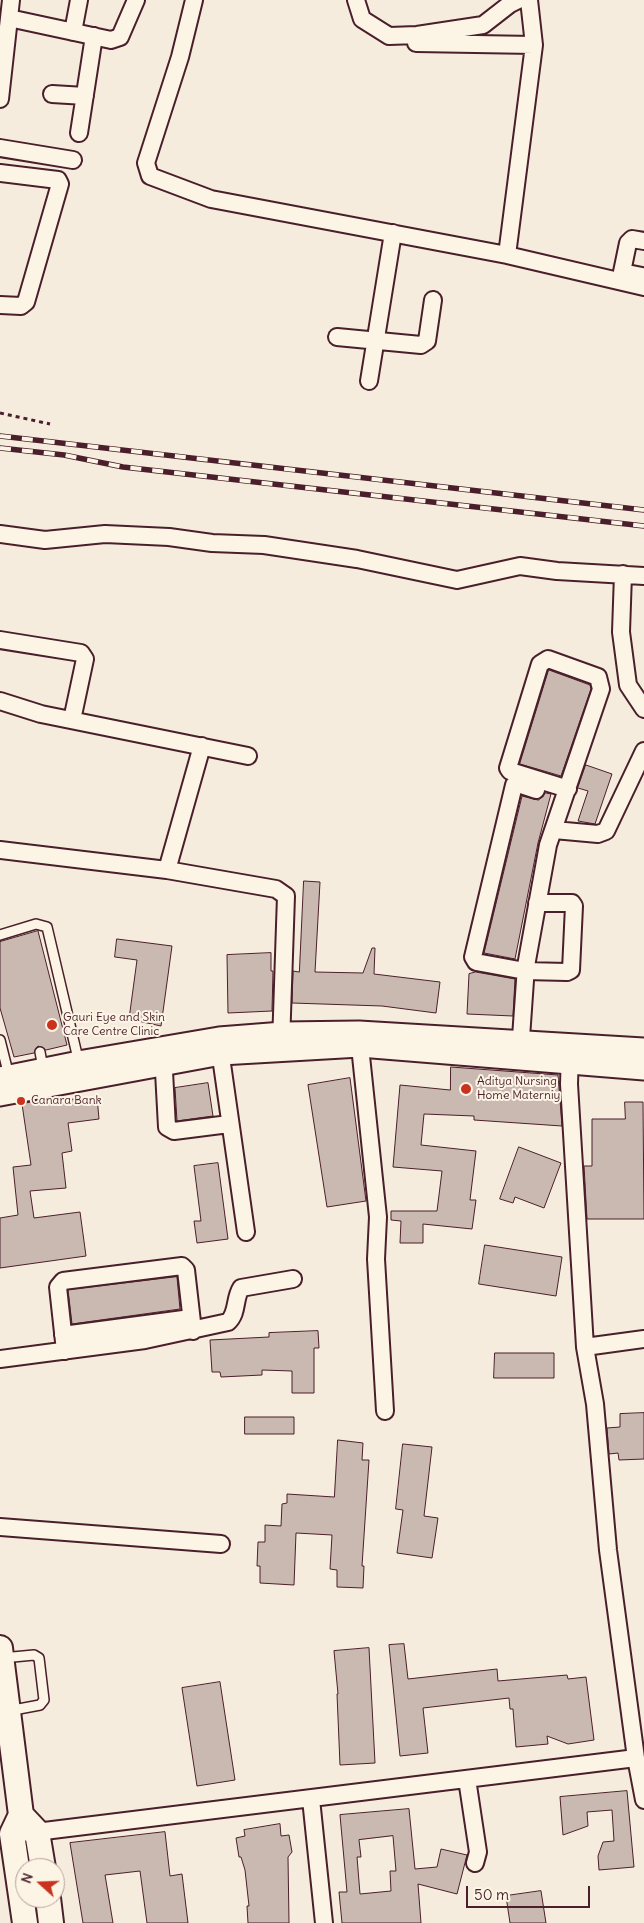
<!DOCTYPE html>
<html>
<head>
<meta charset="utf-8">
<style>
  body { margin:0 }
  #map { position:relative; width:644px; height:1923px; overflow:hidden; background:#f5ecde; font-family:Delius,sans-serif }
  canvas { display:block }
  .north { position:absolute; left:15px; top:1858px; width:50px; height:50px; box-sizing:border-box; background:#fcf5e5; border:1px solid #b59f9b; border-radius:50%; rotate:290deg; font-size:14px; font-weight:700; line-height:20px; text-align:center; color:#4a1f2b }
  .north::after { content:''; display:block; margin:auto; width:18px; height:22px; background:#c8321e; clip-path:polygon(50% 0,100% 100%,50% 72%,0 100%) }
  .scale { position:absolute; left:466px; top:1886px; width:124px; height:22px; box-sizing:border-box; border:2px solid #4a1f2b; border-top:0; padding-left:6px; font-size:15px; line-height:18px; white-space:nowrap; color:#4a1f2b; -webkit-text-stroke:4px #fcf5e5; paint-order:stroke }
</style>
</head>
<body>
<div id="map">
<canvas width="644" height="1923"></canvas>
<div class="north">N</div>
<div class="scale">50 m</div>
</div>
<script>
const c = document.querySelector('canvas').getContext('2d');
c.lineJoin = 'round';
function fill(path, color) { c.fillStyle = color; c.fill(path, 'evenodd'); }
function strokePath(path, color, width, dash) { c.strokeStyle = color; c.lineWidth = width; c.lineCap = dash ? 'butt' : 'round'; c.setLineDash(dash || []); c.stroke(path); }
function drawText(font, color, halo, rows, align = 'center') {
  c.font = font + ' Delius,sans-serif'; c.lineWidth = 4; c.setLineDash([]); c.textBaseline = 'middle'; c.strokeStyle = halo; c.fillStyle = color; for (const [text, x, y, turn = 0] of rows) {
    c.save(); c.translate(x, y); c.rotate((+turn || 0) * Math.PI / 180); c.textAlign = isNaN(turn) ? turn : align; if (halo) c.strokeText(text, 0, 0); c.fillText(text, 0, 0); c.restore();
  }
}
const building = new Path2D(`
  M549,670L590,685L591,689L561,776L520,764Z
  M586,765L612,774L595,824L578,821L588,791L578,788Z
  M546,793L551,794L538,843L515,959L484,953L522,796L538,800Z
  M304,881L320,882L315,972L363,973L372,948H375L374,974L440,982L436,1013L382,1006L292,1003L293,971L299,972Z
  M38,931L67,1045L46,1050L38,1046L34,1053L14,1057L0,1008V942Z
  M117,939L172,946L161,1026L129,1019L137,960L115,957Z
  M271,953V971H273L272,1011L228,1013L227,955Z
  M476,972L515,979L513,1016L467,1014L469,974Z
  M451,1067L558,1075L562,1126L474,1120V1116L424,1114L421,1145L476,1151L470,1200H476L472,1229L423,1224V1243H400L401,1221L391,1220V1211H437L442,1171L393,1167L400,1085L450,1090Z
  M350,1078L366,1201L327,1207L308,1085Z
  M208,1083L213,1116L177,1121L175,1088Z
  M63,1097L64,1100L97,1097L99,1119L68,1123L72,1151L62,1153L66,1188L30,1191L34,1218L80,1212L86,1256L0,1268V1218L18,1215L13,1167L31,1165L22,1104Z
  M625,1102H643L644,1219H587L584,1166H592V1119H625Z
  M519,1147L561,1163L544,1208L515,1197L513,1203L500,1199Z
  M218,1163L228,1239L197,1243L194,1221H201L194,1166Z
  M485,1245L562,1257L556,1296L479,1284Z
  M177,1277L180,1309L72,1324L68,1290Z
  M318,1331L319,1348H314V1393H292V1371L262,1370V1375L221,1377L220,1372H212L210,1340L269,1337V1333Z
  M495,1353H554V1378H494Z
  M644,1413V1459L619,1460L618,1453L609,1454L607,1428L620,1427V1414Z
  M245,1417H294V1434H245Z
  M338,1440L363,1443L362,1460H369L362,1566H364L363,1588L337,1587V1570L330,1569L332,1535L296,1533L294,1585L260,1583V1566H257L258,1542H265V1525L281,1526L282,1504L287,1503V1494L334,1497Z
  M403,1444L432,1447L424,1516L438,1518L432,1558L397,1553L403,1510L396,1509Z
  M404,1644L408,1679L497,1669L498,1681L567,1675L568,1679L586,1677L594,1740L568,1744L547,1736L548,1744L516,1747L513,1709H510L509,1698L423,1708L428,1753L400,1756L389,1645Z
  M369,1648L375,1763L340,1765L337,1694H338L334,1651Z
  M220,1682L235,1780L197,1786L182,1688Z
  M627,1791L634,1867L599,1870L598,1856L603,1842L614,1841L612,1810L587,1812L588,1826L563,1835L560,1797Z
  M409,1809L415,1869L437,1867L441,1849L467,1855L457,1894L418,1884L421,1923H342L339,1892H347L340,1815ZM393,1836L396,1871H390L391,1891L360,1894L357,1857H361L359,1840Z
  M280,1824L281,1836L289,1835L292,1852L288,1857L289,1923H248L247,1906H249L245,1870L241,1857H239L236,1838L245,1836L244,1830Z
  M165,1832L170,1876L182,1874L188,1923H147L140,1871L105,1875L113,1923H83L70,1843Z
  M541,1891L546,1923H510L506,1896Z`);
fill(building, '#cab9b1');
strokePath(building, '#4a1f2b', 1);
const service = new Path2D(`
  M0,935L36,924L47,927L79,1063
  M0,1040L9,1076
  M40,1052L43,1068
  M2,1658L34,1655L39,1658L44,1700L40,1705L8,1711`);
const minor = new Path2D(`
  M194,0L180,57L146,163L150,176L211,199L507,255L644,287
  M356,0L362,19L389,36L417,35L483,25L510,4L518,0
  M9,18L111,40L120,37L136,0
  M73,32L79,0
  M416,43L534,45
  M52,94L85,96
  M0,99L11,0
  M79,133L94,36
  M0,148L73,160
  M0,173L58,180L60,184L26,302L21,306L0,305
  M507,255L534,45L529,0
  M642,276L622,272L628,243L632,239L644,241
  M337,337L421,345L427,341L433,300
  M369,381L393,233
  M0,534L45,540L105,534L169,537L212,543L264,545L357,559L457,580L520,566L557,571L644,576
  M623,574L621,632L628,685L644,709
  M0,640L81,653L85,659L72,720
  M0,701L41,714L248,756
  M202,746L167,870L276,889L286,896L281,1044
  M536,790L518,784L514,785L473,957L476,962L525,971L567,972L571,970L574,906L572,903H537
  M554,830L598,834L606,831L644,751
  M0,850L167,870
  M359,1037L378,1217L376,1259L385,1411
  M219,1043L246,1232
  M520,1052L526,966L548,845L601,689L598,677L548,659L540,664L508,768L510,771L568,789
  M570,1052L569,1084L585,1347L595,1404L608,1550L636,1758
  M163,1053L167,1127L174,1131L229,1124
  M63,1335L191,1318
  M585,1347L644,1339
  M65,1351L58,1287L63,1281L182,1266L186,1270L193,1331
  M0,1359L145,1340L228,1322C238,1313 234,1299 241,1288L293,1279
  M0,1527L221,1544
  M467,1779L478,1852L475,1863
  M311,1799L324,1923
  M28,1833L636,1758L644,1800`);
const tertiary = new Path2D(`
  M0,1078L84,1061L219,1038L283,1033L359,1032L644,1049
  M0,1095L221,1054L360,1046L644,1069`);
const secondary = new Path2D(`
  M0,1648L21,1815L12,1834L25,1923
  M21,1815L37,1832L43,1868
  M48,1898L51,1923`);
strokePath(service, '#4a1f2b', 12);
strokePath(minor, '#4a1f2b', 20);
strokePath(tertiary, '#4a1f2b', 25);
strokePath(secondary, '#4a1f2b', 28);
strokePath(new Path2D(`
  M0,413L50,424`), '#4a1f2b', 3, [4, 4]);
strokePath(service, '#fcf5e5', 9);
strokePath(minor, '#fcf5e5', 16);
strokePath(tertiary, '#fcf5e5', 21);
strokePath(secondary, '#fcf5e5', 24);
const rail = new Path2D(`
  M0,436L644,510
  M0,448L64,455L123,467L644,526`);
strokePath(rail, '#4a1f2b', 5.5);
strokePath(rail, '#fcf5e5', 4, [11]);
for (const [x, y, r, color] of [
  [52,1025,6,"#c8321e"],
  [466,1089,6,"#c8321e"],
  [21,1101,5,"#c8321e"]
]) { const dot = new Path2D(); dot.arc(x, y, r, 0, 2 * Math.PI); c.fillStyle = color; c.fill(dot); strokePath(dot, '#fcf5e5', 2); }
drawText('12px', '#4a1f2b', '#fcf5e5', [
  ["Gauri Eye and Skin",63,1018],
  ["Care Centre Clinic",63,1032],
  ["Aditya Nursing",477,1082],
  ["Home Materniy",477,1096],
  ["Canara Bank",31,1101]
], 'left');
</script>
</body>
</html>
